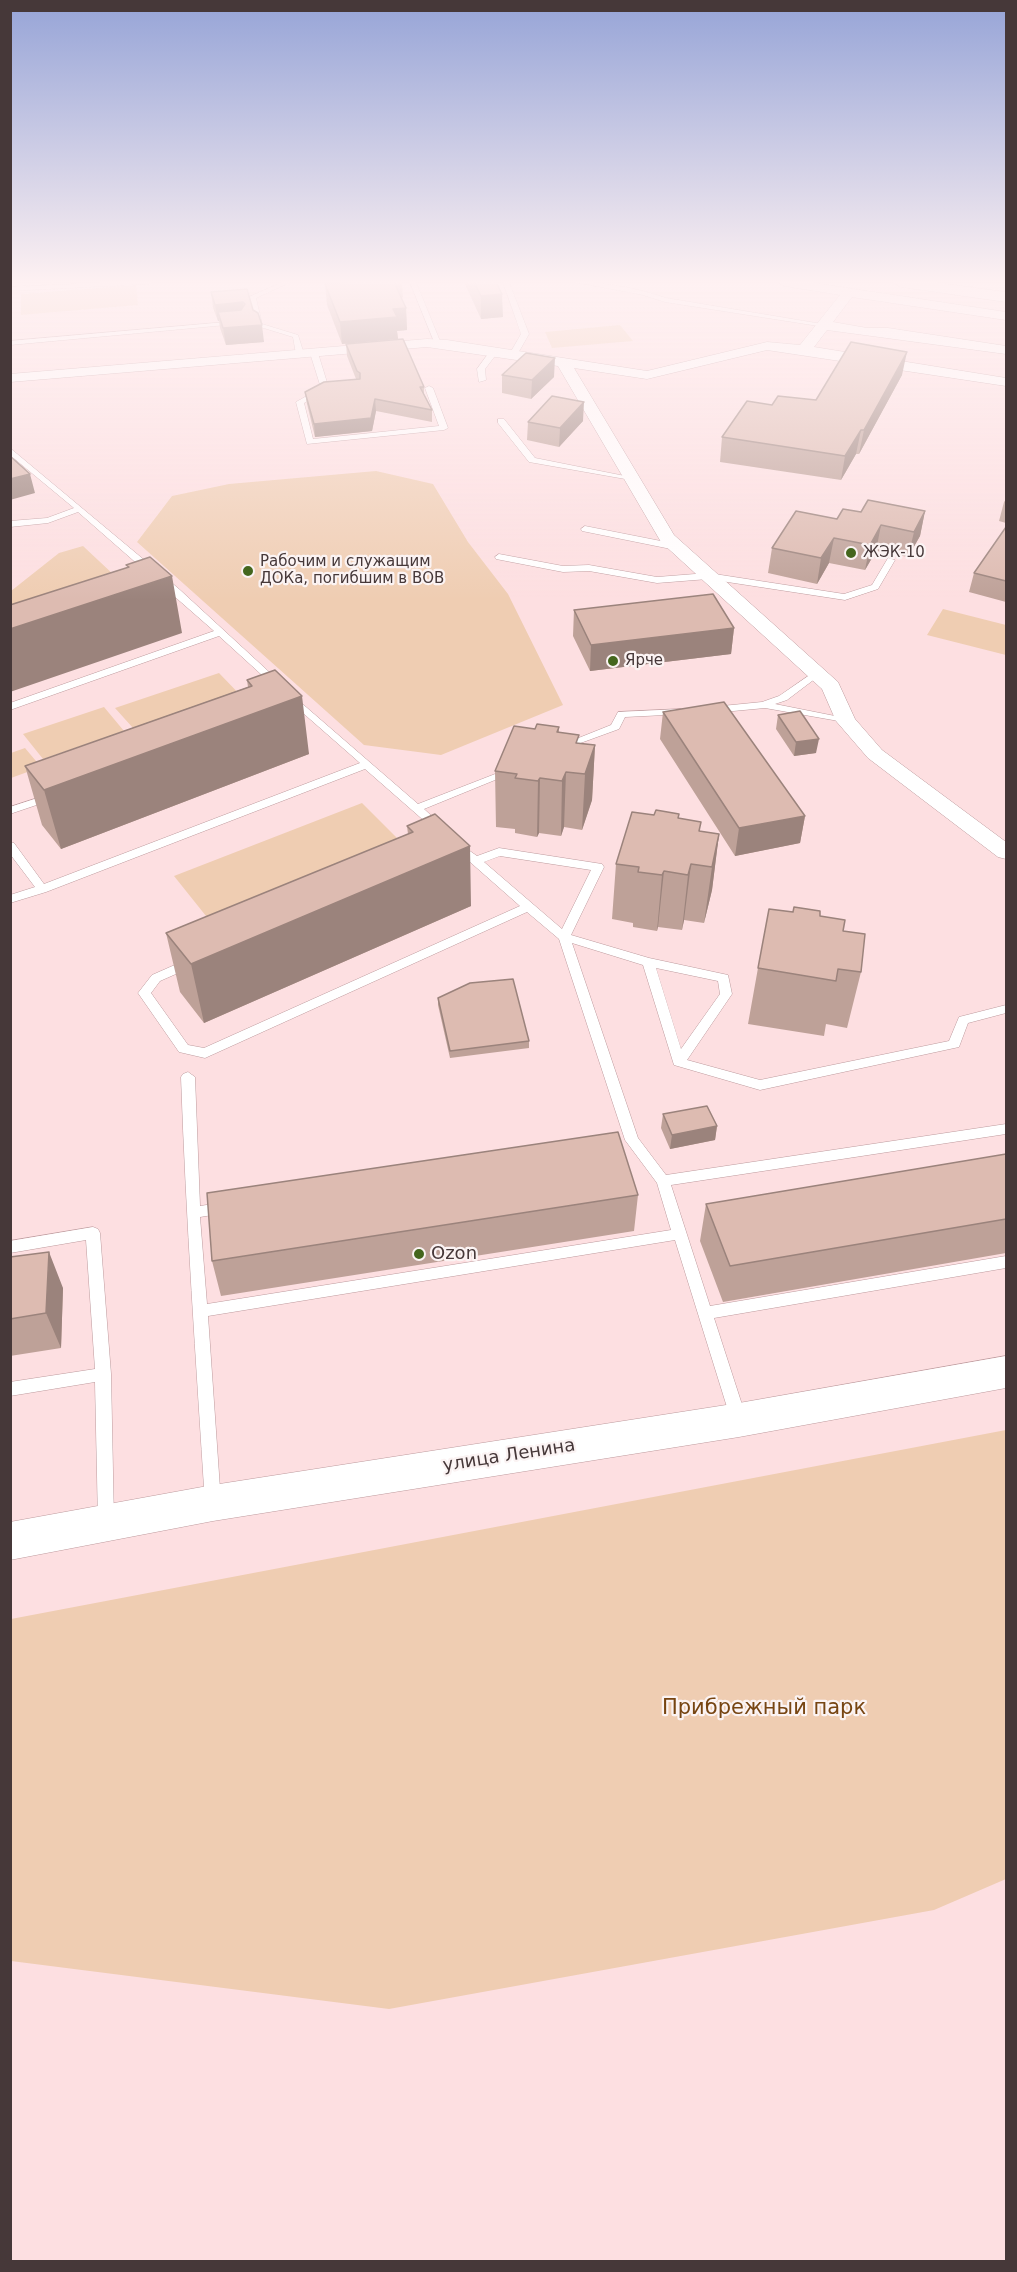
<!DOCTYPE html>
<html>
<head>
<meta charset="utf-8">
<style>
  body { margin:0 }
  #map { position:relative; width:1017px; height:2272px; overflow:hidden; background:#fddfe1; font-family:"DejaVu Sans",sans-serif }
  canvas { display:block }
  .frame { position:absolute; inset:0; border:12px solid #463839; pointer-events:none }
</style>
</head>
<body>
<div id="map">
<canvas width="1017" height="2272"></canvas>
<div class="frame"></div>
</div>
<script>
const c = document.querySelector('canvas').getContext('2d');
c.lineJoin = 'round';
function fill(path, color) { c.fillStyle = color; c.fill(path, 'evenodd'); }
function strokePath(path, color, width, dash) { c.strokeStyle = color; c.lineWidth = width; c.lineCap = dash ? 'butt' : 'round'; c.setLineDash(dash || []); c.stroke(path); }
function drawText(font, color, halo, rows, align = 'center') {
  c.font = font + ' "DejaVu Sans",sans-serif'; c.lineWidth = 4.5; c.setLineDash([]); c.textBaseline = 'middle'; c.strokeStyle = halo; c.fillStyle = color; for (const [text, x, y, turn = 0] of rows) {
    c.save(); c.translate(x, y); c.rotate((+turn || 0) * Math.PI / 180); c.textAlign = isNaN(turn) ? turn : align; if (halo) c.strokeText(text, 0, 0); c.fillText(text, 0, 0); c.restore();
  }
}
fill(new Path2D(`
  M136,285L138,305L21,315V294Z
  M620,325L633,341L552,348L545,332Z
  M376,471L433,484L468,542L508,594L563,705L441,755L364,745L137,542L172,496L229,484Z
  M83,546L130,590L11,629V591L59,553Z
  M943,609L1006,625V655L927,635Z
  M219,673L247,702L142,738L115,708Z
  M104,707L124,731L43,759L23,734Z
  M25,748L41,767L11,778V753Z
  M362,803L402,843L210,921L174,876Z
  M1006,1430V1879L934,1910L389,2009L11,1961V1619Z`), '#efcdb2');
const service = new Path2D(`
  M115,282H152L149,284L10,291V287Z
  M283,282H291L256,298L262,324L298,335L304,354L300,356L296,354L293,337L257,326L249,297Z
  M410,282H416L442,346L435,344Z
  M503,282H509L529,334L517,355L513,357L509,355L521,334Z
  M574,282C605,282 637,288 666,298L828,325L825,327L665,302L643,295Z
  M239,321L237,324L10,345V341Z
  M491,350L498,352L485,369L486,380L479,382L477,369Z
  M314,351L318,353L329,389L304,403L313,439L439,426L425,388L429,386L433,388L448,428L444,430L307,444L296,402L321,388L310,353Z
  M498,419H504L535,458L635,478L631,480L529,462L498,423Z
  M10,448L179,589L280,682V686H274L219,636L10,710V703L214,631L78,512L48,523L10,527V521L47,518L74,508L10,455Z
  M585,526L676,544L680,547L676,550L582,531L581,529Z
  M499,554L563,566L589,565L657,577L708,573L844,594L872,585L888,558L895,560L878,589L845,600L708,579L657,583L589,571L563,572L496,559L495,557Z
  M817,670L820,671V675L787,700L775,704L850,719V723L765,708L712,713L707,710L712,707L762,702L779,696Z
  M291,694L418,804L508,769L512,768L517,771L424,809L445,828V832H437L365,769L46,892L10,903V895L35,887L10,854V842L14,843L44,884L360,763L287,699L286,697Z
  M681,709L686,712L685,714L625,717L619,729L575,745H567L566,743L611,725L618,712Z
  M53,793L58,796L57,798L10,814V807Z
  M457,842L477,856L499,848L602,864L604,867L571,935L649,958L728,975L732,994L687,1060L760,1080L949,1041L959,1017L1006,1005V1013L968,1023L959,1047L760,1090L674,1065L643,965L572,943L638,1138L666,1175L1006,1124V1134L671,1185L710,1306L1006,1256V1268L714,1318L747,1420L745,1425L739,1427L733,1425L731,1420L675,1240L208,1316L221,1503L219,1508L213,1511L207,1508L205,1503C196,1361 186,1220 181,1077L183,1074L188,1072L195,1077L200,1206L226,1202L231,1204L233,1208L231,1212L200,1217L207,1304L671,1230L657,1183L625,1140L559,939L527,912L205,1058L179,1052L138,993L152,975L186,960H194L196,963L194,966L160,981L151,993L188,1045L204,1048L520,906L453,847V843ZM500,856L591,870L562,929L484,862ZM656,968L718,981L720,994L681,1049Z
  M93,1227L98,1229L100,1233L111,1374L114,1522L112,1527L106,1530L100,1527L98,1522L95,1382L10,1396V1382L95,1369L86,1240L10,1253V1241Z`);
const minor = new Path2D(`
  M778,282H808L1006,312V320L852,297L833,322L867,328H888L1006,346V354L827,330L814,347L1006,378V386L767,350L647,379L574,368L674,535L838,682L855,719L882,750L1006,842V859L998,857L868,758L836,721L822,689L661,542L558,366L427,347L10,382V374L427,339L447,340L647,371L767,342L800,345L840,295L784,286Z`);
const tertiary = new Path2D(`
  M893,282H933L1006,292V302L901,287Z
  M1006,1356V1388L739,1437L213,1521L10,1560V1522L213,1485L739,1403Z`);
strokePath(service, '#bd9a9d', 1);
strokePath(minor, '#bd9a9d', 1);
strokePath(tertiary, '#bd9a9d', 1);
fill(service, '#fff');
fill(minor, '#fff');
fill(tertiary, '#fff');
fill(new Path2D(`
  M49,282H80L49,283Z
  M349,282H402L403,297L401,298L406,308L407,330L397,331L398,339L342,344L327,305L325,284Z
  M464,282H496L503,317L481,319Z
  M247,289L253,310L264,342L226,345L220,328L219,321H218L213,308L211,292Z
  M346,344L424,387V394L432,410V422L376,411L372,431L315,437L307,404L305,392L356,379L347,356Z
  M502,375L554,377L531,399L502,393Z
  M902,375L859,454H856L841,480L720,462L722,437L772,405L816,400Z
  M583,421L559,447L527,440L528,422Z
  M1006,499V523L999,521L1004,502Z
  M925,511L920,536L908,557L876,551L865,570L829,563L817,584L768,573L772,548L837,519L861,512Z
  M1006,527V602L969,592L974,573Z
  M574,610L734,628L731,654L590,671L573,636Z
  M275,670L309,754L61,849L42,825L25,766L248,687L247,680Z
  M663,712L805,816L800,843L735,856L660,739Z
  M778,715L816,753L794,756L776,729Z
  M559,727V732L578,743L595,745L592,800L582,830L564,827L561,836L539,833L537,837L515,833V829L496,827L495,771L535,729Z
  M435,814L471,906L204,1023L180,992L166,933L408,834L407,826Z
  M679,814V818L700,831L719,834L712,890L704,923L684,920L682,930L658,927L657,931L633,927V923L612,919L616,864L654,815Z
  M820,916L843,931L861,972L847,1028L826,1024L824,1036L748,1024L758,968Z
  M438,998L529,1041V1048L450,1058L438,1005Z
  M663,1114L717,1126L715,1140L670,1149L661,1128Z
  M1006,1154V1253L723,1302L700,1241L706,1204Z
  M638,1195L634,1231L221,1296L212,1261Z
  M10,1257L63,1288L61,1348L10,1356Z`), '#bea198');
fill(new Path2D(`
  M502,294L503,317L481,319V296Z
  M243,302L245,319L218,312L219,321H218L215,305Z
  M406,308L407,330L397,331L398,339L342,344L340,322L393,309Z
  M262,325L264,342L226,345L223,328Z
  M907,352L902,375L859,454L864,430Z
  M555,358L554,377L531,399L532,380Z
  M375,399L376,411L372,431L315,437L314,424Z
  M584,402L583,421L559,447L560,428Z
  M861,430L856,454L841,480L845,456Z
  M30,474L35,493L10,500V479Z
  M925,511L920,536L908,557L914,532Z
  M881,525L876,551L865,570L870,545Z
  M834,538L829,563L817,584L821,558Z
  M172,576L182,633L10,692V629Z
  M734,628L731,654L590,671L591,645Z
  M302,696L309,754L61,849L44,790Z
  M819,739L816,753L794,756L796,742Z
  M595,745L592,800L582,830L585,774Z
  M566,772L564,827L561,836L562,781Z
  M540,778L539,833L537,837L538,781Z
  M805,816L800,843L735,856L739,828Z
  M719,834L712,890L704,923L712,867Z
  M470,846L471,906L204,1023L191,964Z
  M691,864L684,920L682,930L688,875Z
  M664,871L658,927L657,931L662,875Z
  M717,1126L715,1140L670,1149L672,1135Z
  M49,1252L63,1288L61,1348L46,1313Z`), '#9b837c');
const building = new Path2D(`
  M352,282H394L406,308L393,309L397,317L340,322L325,284Z
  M474,282H496L502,294L481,296Z
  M247,289L253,310L258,313L262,325L223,328L218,312L241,310L245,304L243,302L215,305L211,292Z
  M403,339L424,387H420L432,410L375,399L371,418L314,424L305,392L324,382L360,379V373L357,371L346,344Z
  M851,342L907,352L864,430H861L845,456L722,437L747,401L772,405L778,396L816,400Z
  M526,353L555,358L532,380L502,375Z
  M552,396L584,402L560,428L528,422Z
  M10,456L30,474L10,479Z
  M868,500L925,511L914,532L881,525L870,545L834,538L821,558L772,548L796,511L837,519L843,509L861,512Z
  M1006,527V581L974,573Z
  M150,557L172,576L10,629V605L129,567L126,565Z
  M713,594L734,628L591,645L574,610Z
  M275,670L302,696L44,790L25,766L252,686L247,680Z
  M724,702L805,816L739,828L663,712Z
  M800,711L819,739L796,742L778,715Z
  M537,724L559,727L557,732L579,735L576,743L595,745L585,774L566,772L562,781L540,778L538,781L515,778L517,774L495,771L514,726L535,729Z
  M656,810L679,814L678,818L701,822L699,831L719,834L712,867L691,864L688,875L664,871L662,875L638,872L639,867L616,864L632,812L654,815Z
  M435,814L470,846L191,964L166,933L413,832L407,826Z
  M794,907L820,911V916L845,920L843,931L865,934L861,972L838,969L836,981L758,968L769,909L793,912Z
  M513,979L529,1041L450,1051L438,998L470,983Z
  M707,1106L717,1126L672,1135L663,1114Z
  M618,1132L638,1195L212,1261L207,1193Z
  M1006,1154V1219L730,1266L706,1204Z
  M49,1252L46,1313L10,1319V1257Z`);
fill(building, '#ddbbb1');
strokePath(building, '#9b837c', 1.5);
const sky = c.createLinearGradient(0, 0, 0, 600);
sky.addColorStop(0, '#96a4d7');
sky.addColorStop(0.47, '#fef1f2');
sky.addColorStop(1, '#fef1f200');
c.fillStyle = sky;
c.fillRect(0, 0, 1017, 600);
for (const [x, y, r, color] of [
  [851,553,6,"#44661d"],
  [248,571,6,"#44661d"],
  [613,661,6,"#44661d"],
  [419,1254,6,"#44661d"]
]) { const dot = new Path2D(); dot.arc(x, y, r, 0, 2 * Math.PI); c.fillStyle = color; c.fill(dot); strokePath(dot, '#fbf3f3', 2); }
drawText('15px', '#463839', '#fbf3f3', [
  ["ЖЭК-10",863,553],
  ["Рабочим и служащим",260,562],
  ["ДОКа, погибшим в ВОВ",260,579],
  ["Ярче",625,661]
], 'left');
drawText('18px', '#463839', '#fbf3f3', [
  ["Ozon",431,1254]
], 'left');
drawText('18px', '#463839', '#fbf3f3', [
  ["улица Ленина",509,1456,-9]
]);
drawText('21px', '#774512', '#fbf3f3', [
  ["Прибрежный парк",764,1709]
]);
</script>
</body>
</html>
